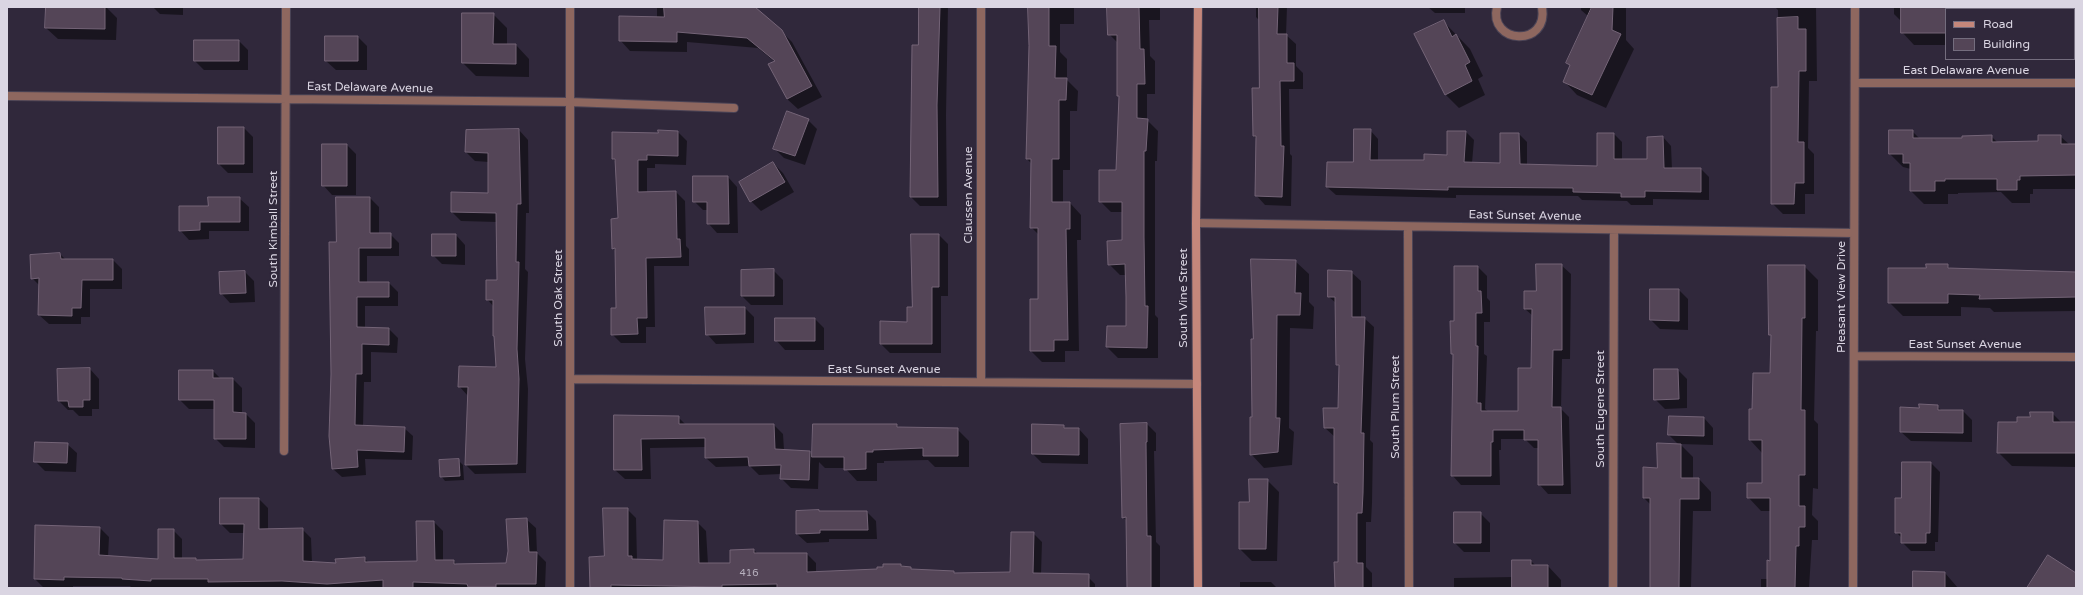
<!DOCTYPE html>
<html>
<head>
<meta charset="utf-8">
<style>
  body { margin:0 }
  #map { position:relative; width:2083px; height:595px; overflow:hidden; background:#30283b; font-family:"Varela Round",sans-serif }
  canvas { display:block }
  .frame { position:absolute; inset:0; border:8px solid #dad5e2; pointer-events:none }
  .legend { position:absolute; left:1945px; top:8px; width:130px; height:52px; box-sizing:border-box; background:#30283b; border:1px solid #746d7e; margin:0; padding:5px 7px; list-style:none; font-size:12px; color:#dad5e2 }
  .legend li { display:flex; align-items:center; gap:8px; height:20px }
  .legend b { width:20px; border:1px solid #746d7e }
</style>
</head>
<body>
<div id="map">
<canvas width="2083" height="595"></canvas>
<div class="frame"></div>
<ul class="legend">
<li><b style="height:5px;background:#c5877b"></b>Road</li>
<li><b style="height:11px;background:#544557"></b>Building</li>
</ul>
</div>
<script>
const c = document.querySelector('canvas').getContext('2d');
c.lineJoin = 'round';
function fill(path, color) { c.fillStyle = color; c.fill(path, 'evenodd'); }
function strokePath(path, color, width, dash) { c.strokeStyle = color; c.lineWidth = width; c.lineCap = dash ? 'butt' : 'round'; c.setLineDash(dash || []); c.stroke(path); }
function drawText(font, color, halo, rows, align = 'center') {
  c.font = font + ' "Varela Round",sans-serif'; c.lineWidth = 4; c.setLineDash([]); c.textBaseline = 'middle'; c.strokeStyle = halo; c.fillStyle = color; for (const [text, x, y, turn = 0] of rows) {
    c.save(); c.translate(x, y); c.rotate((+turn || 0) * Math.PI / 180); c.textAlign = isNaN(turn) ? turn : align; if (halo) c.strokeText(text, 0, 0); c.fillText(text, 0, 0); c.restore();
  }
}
fill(new Path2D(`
  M47,7H106L117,18L116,40L58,39L46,28Z
  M153,7H183V15L160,14Z
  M657,7H744L781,31L792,42L822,97L798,109L787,99L769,65L775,62L758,48L687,42V52L630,51L620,40L657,18Z
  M920,7H948L946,115L947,206H920L911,197Z
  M1029,7H1074V24H1060V52L1067,59V80L1078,91L1077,111H1070V170H1063V203H1070L1081,215V240H1077L1079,351H1065V362H1042L1031,351L1039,300V235L1031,227L1032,164L1027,159L1030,46Z
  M1108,7H1160V20H1149L1150,56L1155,61V94H1147V120L1158,131L1157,161H1155V315L1158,318V358H1118L1107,347L1127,327L1126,275H1120L1109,264L1123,241V212H1111L1100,201L1117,171L1120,97L1118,95V43L1109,34Z
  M1256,7H1287L1286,35L1296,44V66L1303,73V89H1289L1290,154L1292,156L1291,206L1265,205L1256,195L1257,140L1254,136L1253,89H1260V21L1256,17Z
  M1428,7H1465V13H1435Z
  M1581,7H1626V40L1634,49L1606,108L1577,95L1564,81L1571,66L1567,62L1589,17L1581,10Z
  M1775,7H1816L1817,81H1809L1808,148L1814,154V194H1805V214H1783L1772,203L1779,88L1778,10Z
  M1894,7H2076V46H2074V9H1946V45H1914L1902,32V22L1894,14Z
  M493,14L507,28V45H516L529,59V77L476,76L463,63Z
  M1443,21L1470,49L1483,76L1478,79L1485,95L1459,108L1445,94Z
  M358,37L367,46V70H336L326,61Z
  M195,41H239L248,50V70H204L195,61Z
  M808,120L817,129L805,165L784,158L774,148Z
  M244,128L253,137V173H228L219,164Z
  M519,130L528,140L529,213H526L525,269L528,272L525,359L528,389L526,473L475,474L466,465L468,396L459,386L497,368L494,307L487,299L498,281L497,222L461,221L452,212L489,194V162L475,161L466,152Z
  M1370,130L1378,139V161H1425L1448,156L1466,132L1474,140L1472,163L1501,164L1519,134L1527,142V165L1598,167L1614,134L1622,142V160H1648L1663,137L1671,146L1672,169H1701L1709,177V200L1653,199V205H1631L1627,201L1582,200L1578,196L1456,195V198L1336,195L1327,187L1354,163Z
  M1912,131L1920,139H1963L1991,136L1998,143L2039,142L2060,136L2070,145H2076V189H2033V194H2030V203H2012L2001,192L1958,193V194H1948V204H1924L1911,191V169L1903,167L1890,154Z
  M678,132L687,141L686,165L655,164V168H647V192H676L685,201L686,246L689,249V266H654L655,327H646V343H621L612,334L617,308L616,252L613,248L620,219L616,162L613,159L659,134Z
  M347,145L356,154V195H332L323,185Z
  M773,163L783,173L794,192L761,211L751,201L740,182Z
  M728,177L737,187L738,233H717L708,223V210H703L694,201Z
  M239,198L249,207V231H209V239L189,240L180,230L209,207Z
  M337,198H370L379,207V234H390L399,243V256H367V283H389L398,292V306H365V329H389L398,338L397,353L371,352V382H364L363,427L404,428L413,436L412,460L365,459L366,475L342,477L333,469Z
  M456,235L465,245V265L442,264L433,255Z
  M939,235L948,244V296H941V353H890L881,344L908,323Z
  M60,254L66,260H113L122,269V289H90V317H81V324H49L39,315L40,286L32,278Z
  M1295,261L1309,274V302L1314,307L1313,329L1290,328L1289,428L1294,432L1292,465L1264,468L1251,454L1254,340Z
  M1561,265L1571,274L1570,359H1562L1561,409L1569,417L1571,494H1548L1539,484V448H1534L1525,439H1501V450H1499L1500,485H1461L1452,475L1454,355L1452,353L1455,322L1478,267L1487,276V298L1490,301V322H1484V354L1487,356L1485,409L1489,412H1519L1532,369L1533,316L1525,309Z
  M1947,265L1952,270L2076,273V311L1994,312L1990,308L1961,307V316H1903L1889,302L1927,269Z
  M1804,266L1818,280V331H1816L1814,420L1818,424V489L1813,488L1812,515L1818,521V540H1812L1809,588H1761V579H1768L1771,562V511H1761L1748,497L1763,484V454L1750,440L1753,410L1771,374L1772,337L1770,335Z
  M773,270L783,280V305H751L742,296V271Z
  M245,272L254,281L255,302L230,303L221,293L220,273Z
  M1351,272L1361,281V318H1364L1374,327L1370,440L1373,443L1372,503L1371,522H1366V567L1372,573V588H1336L1339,563V487L1335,483V437L1325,428L1339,409L1340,368L1337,364L1336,303L1329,297Z
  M1679,290L1688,299V330L1660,329L1651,320Z
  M745,308L754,317V343L716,344L707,334Z
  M815,319L824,328V350H785L776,340Z
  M90,369L99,379V409H92V416H79L73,410H68L59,401Z
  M1678,370L1687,379V408L1665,409L1655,399Z
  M213,371L221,379H233L242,388V414H246L255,423V448L224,447L215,438V409H189L180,400Z
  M1937,406L1942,411H1963L1972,420V442L1911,441L1901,432V408L1920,409Z
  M2052,413L2062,423H2076V467L2012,466L1998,452L2018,423Z
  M615,416L678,417L686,425H774L783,434L784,450L809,452L813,456L897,425L900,428L957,429L969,441V467H935L928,460L884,461V463H877V481H857L845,468H825L819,462L818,489L791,488L781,478V474L759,475L750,466L716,467L706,458V447L650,448L651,479H625L615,470Z
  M1704,418L1713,428V445L1680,444L1693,457V479H1699L1711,492V511H1693L1691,587L1699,588H1651V505L1644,498L1658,469L1679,445L1669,435Z
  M1147,424L1156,433V451H1154L1156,542L1160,546V588H1128L1127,521L1123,517Z
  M1033,425L1063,426L1067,429H1079L1088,439V464L1042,463L1033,454Z
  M67,444L77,453L76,472L45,471L35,461Z
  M458,460L463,465L464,480L445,481L441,476Z
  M1903,463H1931L1940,472L1938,542H1935V551H1911L1902,542V538L1896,532L1902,499Z
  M1267,480L1279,492L1277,561H1252L1240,549L1250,503Z
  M221,499H259L268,508V530L302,529L311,538L312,563L337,565L364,558L369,563L418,562L434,522L443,531V561H454L457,565L507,564L526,519L536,528L537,553L546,562L545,588H132L130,586H73V588H44L35,579L100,528L109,537L108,557L159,560L173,530L182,539V559H196L198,561L244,560L245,533H230L221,524Z
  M627,509L636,518L637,561H664L697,522L706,531L708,564H731L754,550L758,554H807L816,563V572L878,570L901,565L913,570L953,572L956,574L1011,573L1033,533L1042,542L1041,574L1086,575L1095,584V588H591Z
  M797,512H867L876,521L877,539H829V542L807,543L797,534Z
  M1480,513L1490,523V552H1464L1455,543Z
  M1531,561L1536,566H1548L1561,580V587L1568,588H1454V578L1513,577Z
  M1945,573L1958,588H1914Z
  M1240,582H1271L1277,588H1240Z`), '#0007');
const building = new Path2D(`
  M46,7H105V29L45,28Z
  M664,7H755L782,30L812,86L787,99L768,64L775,61L747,38L677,32V42L619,41V16L664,17Z
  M919,7H940L937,105L938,197H910L912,45H918Z
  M1028,7H1049V46H1056L1055,78H1067L1066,100H1059V159H1052V202H1070V229H1066L1068,340H1054V351H1030V299H1038V228H1030L1031,159H1026L1029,46Z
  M1107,7H1139L1140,49H1144L1145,84H1137V118L1148,119L1146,151H1144V237L1145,306H1148L1147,348L1106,347L1107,326H1126V297L1125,264L1108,265L1107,241L1122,240V202H1099V170H1116L1119,96H1117V35H1108Z
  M1259,7H1278L1277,34H1287V63H1294V81H1280L1281,146H1284L1282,197L1255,196L1256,136H1253L1252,88H1259Z
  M1592,7H1613L1612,30L1621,34L1592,95L1563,82L1570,65L1566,63Z
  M1901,7H1946V33H1901Z
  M462,13H494L493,44H516V64L462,63Z
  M1798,17V29H1806V71H1799L1798,142H1804V183H1795L1794,204H1771V87H1778L1777,18Z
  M1444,20L1452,37L1456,34L1470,62L1465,65L1472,81L1445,95L1414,34Z
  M325,36H358V61H325Z
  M194,40H239V61H194Z
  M787,111L809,119L795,156L773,149Z
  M218,127H244V164H218Z
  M519,129L521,204H517L516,262H519L517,349L519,379L517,464L465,465L468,387H458L459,366L496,367L494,336H493V300H486V280H497L496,213L451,212V192L488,193V153L465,152L466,130Z
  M1354,129H1371L1370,160H1424V154L1447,155V131H1466L1464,162L1500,163V133H1519L1520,164L1597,166V133H1614V159H1647V137L1663,136L1664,168H1701V192L1645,191V197H1621V193L1573,192V188L1448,187V190L1326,187L1327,162H1353Z
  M658,130L678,131V156L647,155V160H638V192L676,191L677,239H680L681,257L646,258L647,318H637L638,334L611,335V308H616L615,248L612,249L611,219L618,218L615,159H612V132L658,133Z
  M1889,130H1913V138H1962V136L1992,135V142L2038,141V135H2061V144H2076V175L2020,176V180H2017V190H1997V179H1945V181H1935V191H1910V163H1903V154H1889Z
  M322,144H347V186H322Z
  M773,162L785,182L750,202L739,182Z
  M693,176H728L729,224H707V202H693Z
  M208,197H240V222H200V230L179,231V206H208Z
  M336,197H370V233H391V248H359V282H389V297H357V327L389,328V345L362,344V374H356L355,425L405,427L404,452L357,450L358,467L332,469L329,436L331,374L329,242H336Z
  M432,234H456V256H432Z
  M911,234H939V287H932V344H880V321L907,322V307H912Z
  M60,253L61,259H113V280H82L81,308H72V316L38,315L39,278L31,279L30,255Z
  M1251,259L1296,260L1295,293H1301L1300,315H1277L1276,418H1280L1278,452L1250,455V417H1252L1251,339H1253Z
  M1536,264H1562V350H1553L1552,407H1561L1563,485H1538V440H1524V430H1493V442H1491V476H1451L1453,354H1451L1450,321H1454V266H1478V291H1481L1482,313H1476V346H1478L1477,403H1481V411H1518V368H1531L1532,309H1524V291H1536Z
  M1926,264H1948V268L2076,272V297L1979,299L1980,295L1948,294V303H1888V268H1926Z
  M1768,265H1805V318H1802L1801,410H1805V475H1799V506H1805V527H1799V546H1796L1795,588H1767V560L1770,561V498H1747V483H1762V440H1749V409H1752L1753,373H1770L1771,335H1769Z
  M774,269V296H741V270Z
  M1328,270L1352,271V317H1365L1361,433H1364L1363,493L1362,513H1357V563H1363V588H1335L1334,562H1338V483H1334V428H1324L1323,408H1338L1339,365H1336L1335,297H1328Z
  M245,271L246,293L220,294L219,272Z
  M1650,289H1679V321L1650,320Z
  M705,307H745V334L706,335Z
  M775,318H815V341H775Z
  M90,368V400H83V407H69L68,401H58L57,369Z
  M1654,369H1678L1679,399L1654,400Z
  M179,370H213V378H233V412L246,413V439H214V400H179Z
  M1919,404L1938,405V410H1963V433L1900,432V407L1919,408Z
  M2030,412H2053V422H2076V453H1997L1998,422H2017V417H2030Z
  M614,415L679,416V424H774L775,449L810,451L809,480L780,479L781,465L749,466L748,457L705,458V438L641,439L642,470H614Z
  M1669,416L1704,417V436L1668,435Z
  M1147,423V442H1146L1147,536H1151V588H1127L1126,517L1122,518L1120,424Z
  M813,424H897V427L958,428V456H923V448L873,450V452H866V469L844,470V457H812Z
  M1032,424L1064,425V428H1079V455L1032,454Z
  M35,442L68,443L67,463L34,462Z
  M1657,443L1681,444V478H1699V499H1680L1679,588H1650V498H1643V467L1657,468Z
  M459,459L460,476L440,477L439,460Z
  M1902,462H1931L1930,533H1926V543H1901V533H1895V498H1901Z
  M1249,479H1268L1266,549H1239V502H1249Z
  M220,498H259V529L303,528V561L336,563L335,559L365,557V562L417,561L416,521H434L435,560H454V564L506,563L508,551L506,519L527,518L529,552H537L536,584H496V587H468L467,584L413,582V588H383V580L327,584L282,581L208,582V579H151V581L122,579V578L64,577V580L34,579L35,525L100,527L99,555L158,559V529H174V558H196V560L243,559L244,524H220Z
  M603,508H628V556H632V559L663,560L664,520L698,521L699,563H730V550L754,549V553H807V572L877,569V567H883V564H901V566L911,567V569L954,571V573L1010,572L1011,532H1034L1033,573L1089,574V588H777V584L722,585V587L611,585V588H590L589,557L604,556Z
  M819,510V511H867L868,530H820V533L796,534V511Z
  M1454,512H1481V543H1454Z
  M2048,555L2076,573V588H2027Z
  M1512,560H1531V565H1548V588H1512Z
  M1913,571L1945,572V588H1913Z`);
fill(building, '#544557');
strokePath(building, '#746477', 1);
const street = new Path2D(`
  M1497,7C1488,44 1549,48 1542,7
  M1855,83H2076
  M7,96L570,102L734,108
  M1196,223L1854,233
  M1408,227L1409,588
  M1854,356L2076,357
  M571,379L1197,384
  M981,382V7
  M284,451L286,7
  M570,588V7
  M1613,588L1614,230
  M1853,588L1855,7`);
const secondary = new Path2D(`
  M1198,7L1196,223L1198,588`);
strokePath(street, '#4b4456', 10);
strokePath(secondary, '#4b4456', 10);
strokePath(street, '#8e675f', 8);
strokePath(secondary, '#c5877b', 8);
drawText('10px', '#b8b1bf', null, [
  ["416",749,573]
]);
drawText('12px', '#dad5e2', '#30283b', [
  ["East Delaware Avenue",1966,71],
  ["East Delaware Avenue",370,88,1],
  ["Claussen Avenue",969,195,-90],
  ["East Sunset Avenue",1525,216,1],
  ["South Kimball Street",274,229,-90],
  ["Pleasant View Drive",1842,297,-90],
  ["South Oak Street",559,298,-90],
  ["South Vine Street",1184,298,-90],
  ["East Sunset Avenue",1965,345],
  ["East Sunset Avenue",884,370],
  ["South Plum Street",1396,407,-90],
  ["South Eugene Street",1601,409,-90]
]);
</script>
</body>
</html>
